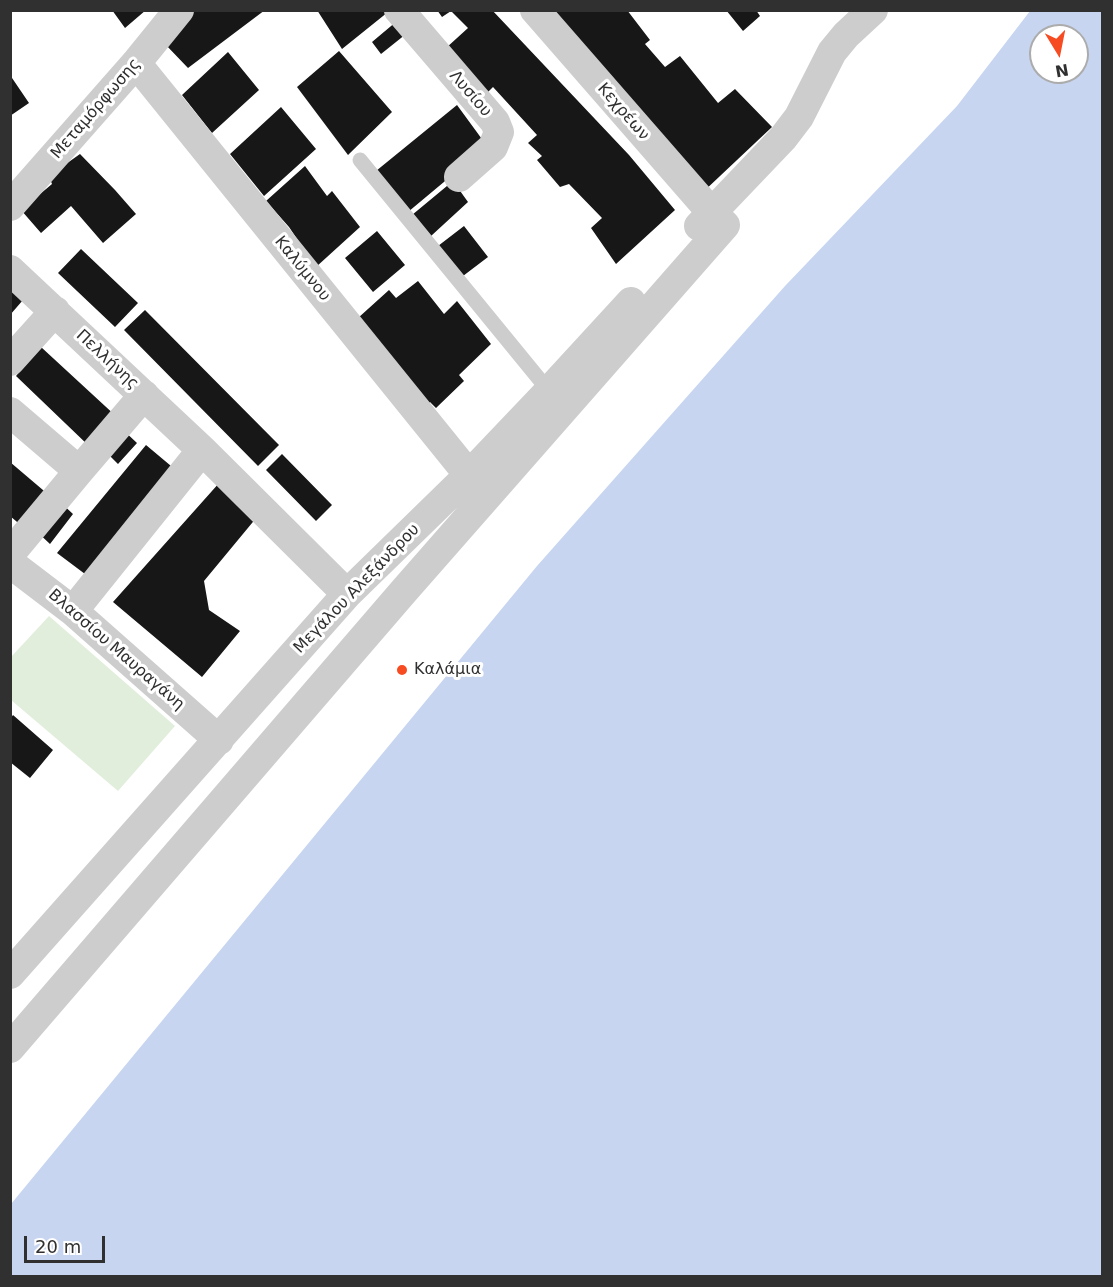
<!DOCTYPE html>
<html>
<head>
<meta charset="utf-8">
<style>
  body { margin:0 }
  #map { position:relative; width:1113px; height:1287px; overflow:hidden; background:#fff; font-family:"DejaVu Sans",sans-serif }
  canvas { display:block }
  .frame { position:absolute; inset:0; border:12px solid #303030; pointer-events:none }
  .north { position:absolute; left:1029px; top:24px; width:60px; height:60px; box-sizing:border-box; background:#fff; border:2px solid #acacac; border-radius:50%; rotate:170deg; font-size:16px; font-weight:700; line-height:24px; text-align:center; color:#303030 }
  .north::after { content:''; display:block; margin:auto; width:21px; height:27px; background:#f74b22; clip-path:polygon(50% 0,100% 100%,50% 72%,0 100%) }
  .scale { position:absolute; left:24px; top:1236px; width:81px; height:27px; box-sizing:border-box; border:3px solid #303030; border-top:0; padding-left:8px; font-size:18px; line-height:21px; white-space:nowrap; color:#303030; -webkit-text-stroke:4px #fff; paint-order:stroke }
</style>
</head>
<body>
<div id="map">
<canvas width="1113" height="1287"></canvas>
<div class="frame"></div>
<div class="north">N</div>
<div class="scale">20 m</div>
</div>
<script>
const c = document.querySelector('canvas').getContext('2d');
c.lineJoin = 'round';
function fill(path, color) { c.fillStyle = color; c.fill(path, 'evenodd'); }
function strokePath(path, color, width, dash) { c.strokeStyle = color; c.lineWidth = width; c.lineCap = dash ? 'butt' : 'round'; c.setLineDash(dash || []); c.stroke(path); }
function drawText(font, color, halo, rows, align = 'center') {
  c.font = font + ' "DejaVu Sans",sans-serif'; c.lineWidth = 6; c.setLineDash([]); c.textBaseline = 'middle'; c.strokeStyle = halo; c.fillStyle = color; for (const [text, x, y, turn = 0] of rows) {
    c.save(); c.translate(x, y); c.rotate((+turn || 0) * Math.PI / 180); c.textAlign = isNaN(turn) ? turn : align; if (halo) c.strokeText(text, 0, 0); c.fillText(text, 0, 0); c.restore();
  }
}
fill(new Path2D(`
  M49,616L175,726L118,791L11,700V657Z`), '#e1eedc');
fill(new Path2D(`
  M1030,11H1102V1276H11V1204L537,566L785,286L957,106ZM1041,36H1077V72H1041Z`), '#c7d5f0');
fill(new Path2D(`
  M112,10H146L125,28Z
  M195,10H265L188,68L165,44Z
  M317,10H386L388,12L342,49Z
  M437,10H492L629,155L675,210L616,264L591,228L602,218L569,184L560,187L537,160L542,156L528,143L537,135L493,87L485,95L446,48L468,28L451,11L442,17Z
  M544,10H627L650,40L645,44L665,67L680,56L718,103L735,89L772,127L702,193Z
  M726,10H756L760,16L743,31Z
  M397,21L406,34L381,54L372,42Z
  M339,51L392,112L348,155L297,87Z
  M228,52L259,90L212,133L182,95Z
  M10,75L29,103L10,116Z
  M457,105L487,146L408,212L376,171Z
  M281,107L316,149L264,196L230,154Z
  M80,154L115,190L136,214L103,243L71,206L41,233L21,210L52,184L49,176Z
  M305,166L327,196L332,191L360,227L316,267L289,227L266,201Z
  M453,181L468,202L431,236L412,215Z
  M464,226L488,257L463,276L438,246Z
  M377,231L405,265L373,292L345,258Z
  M81,249L138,303L115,327L58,273Z
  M418,281L444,314L457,301L491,344L459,375L464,381L436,408L430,402L425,408L358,318L389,290L396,298Z
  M10,289L23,300L10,315Z
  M145,310L279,445L258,466L124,330Z
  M41,347L118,418L90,447L16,376Z
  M121,428L137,443L118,464L103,449Z
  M146,445L177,471L89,577L57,553Z
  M282,454L332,505L316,521L266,470Z
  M10,462L50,496L23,527L10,516Z
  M220,482L257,517L204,581L209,610L240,631L202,677L113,602Z
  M58,500L73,514L50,544L34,529Z
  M13,715L53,750L30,778L10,762V719Z`), '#171717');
strokePath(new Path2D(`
  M360,160L549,391`), '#cdcdcd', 15);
strokePath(new Path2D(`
  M399,10L495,122L499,132L493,147L459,177
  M136,63L469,475
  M10,206L136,63L179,10
  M699,226L783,138L799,117L832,52L846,35L873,10
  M10,270L202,450L347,594
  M10,361L55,311
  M10,412L79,471
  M10,554L79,471L144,395
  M10,563L73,611L219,740
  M73,611L202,450
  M10,974L347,594L469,475L549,391L631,302
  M10,1048L403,592L725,225L712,213L535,10`), '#cdcdcd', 30);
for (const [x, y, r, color] of [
  [402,670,6,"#f74b22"]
]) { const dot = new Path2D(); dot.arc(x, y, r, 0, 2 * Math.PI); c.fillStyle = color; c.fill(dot); strokePath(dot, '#fff', 2); }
drawText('16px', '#303030', '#fff', [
  ["Λυσίου",470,94,49],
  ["Μεταμόρφωσης",96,109,-49],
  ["Κεχρέων",623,112,49],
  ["Καλύμνου",302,269,51],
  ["Πελλήνης",107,360,43],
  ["Μεγάλου Αλεξάνδρου",357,589,-46],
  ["Βλασσίου Μαυραγάνη",116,650,41]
]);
drawText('16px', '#303030', '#fff', [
  ["Καλάμια",414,670]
], 'left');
</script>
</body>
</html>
